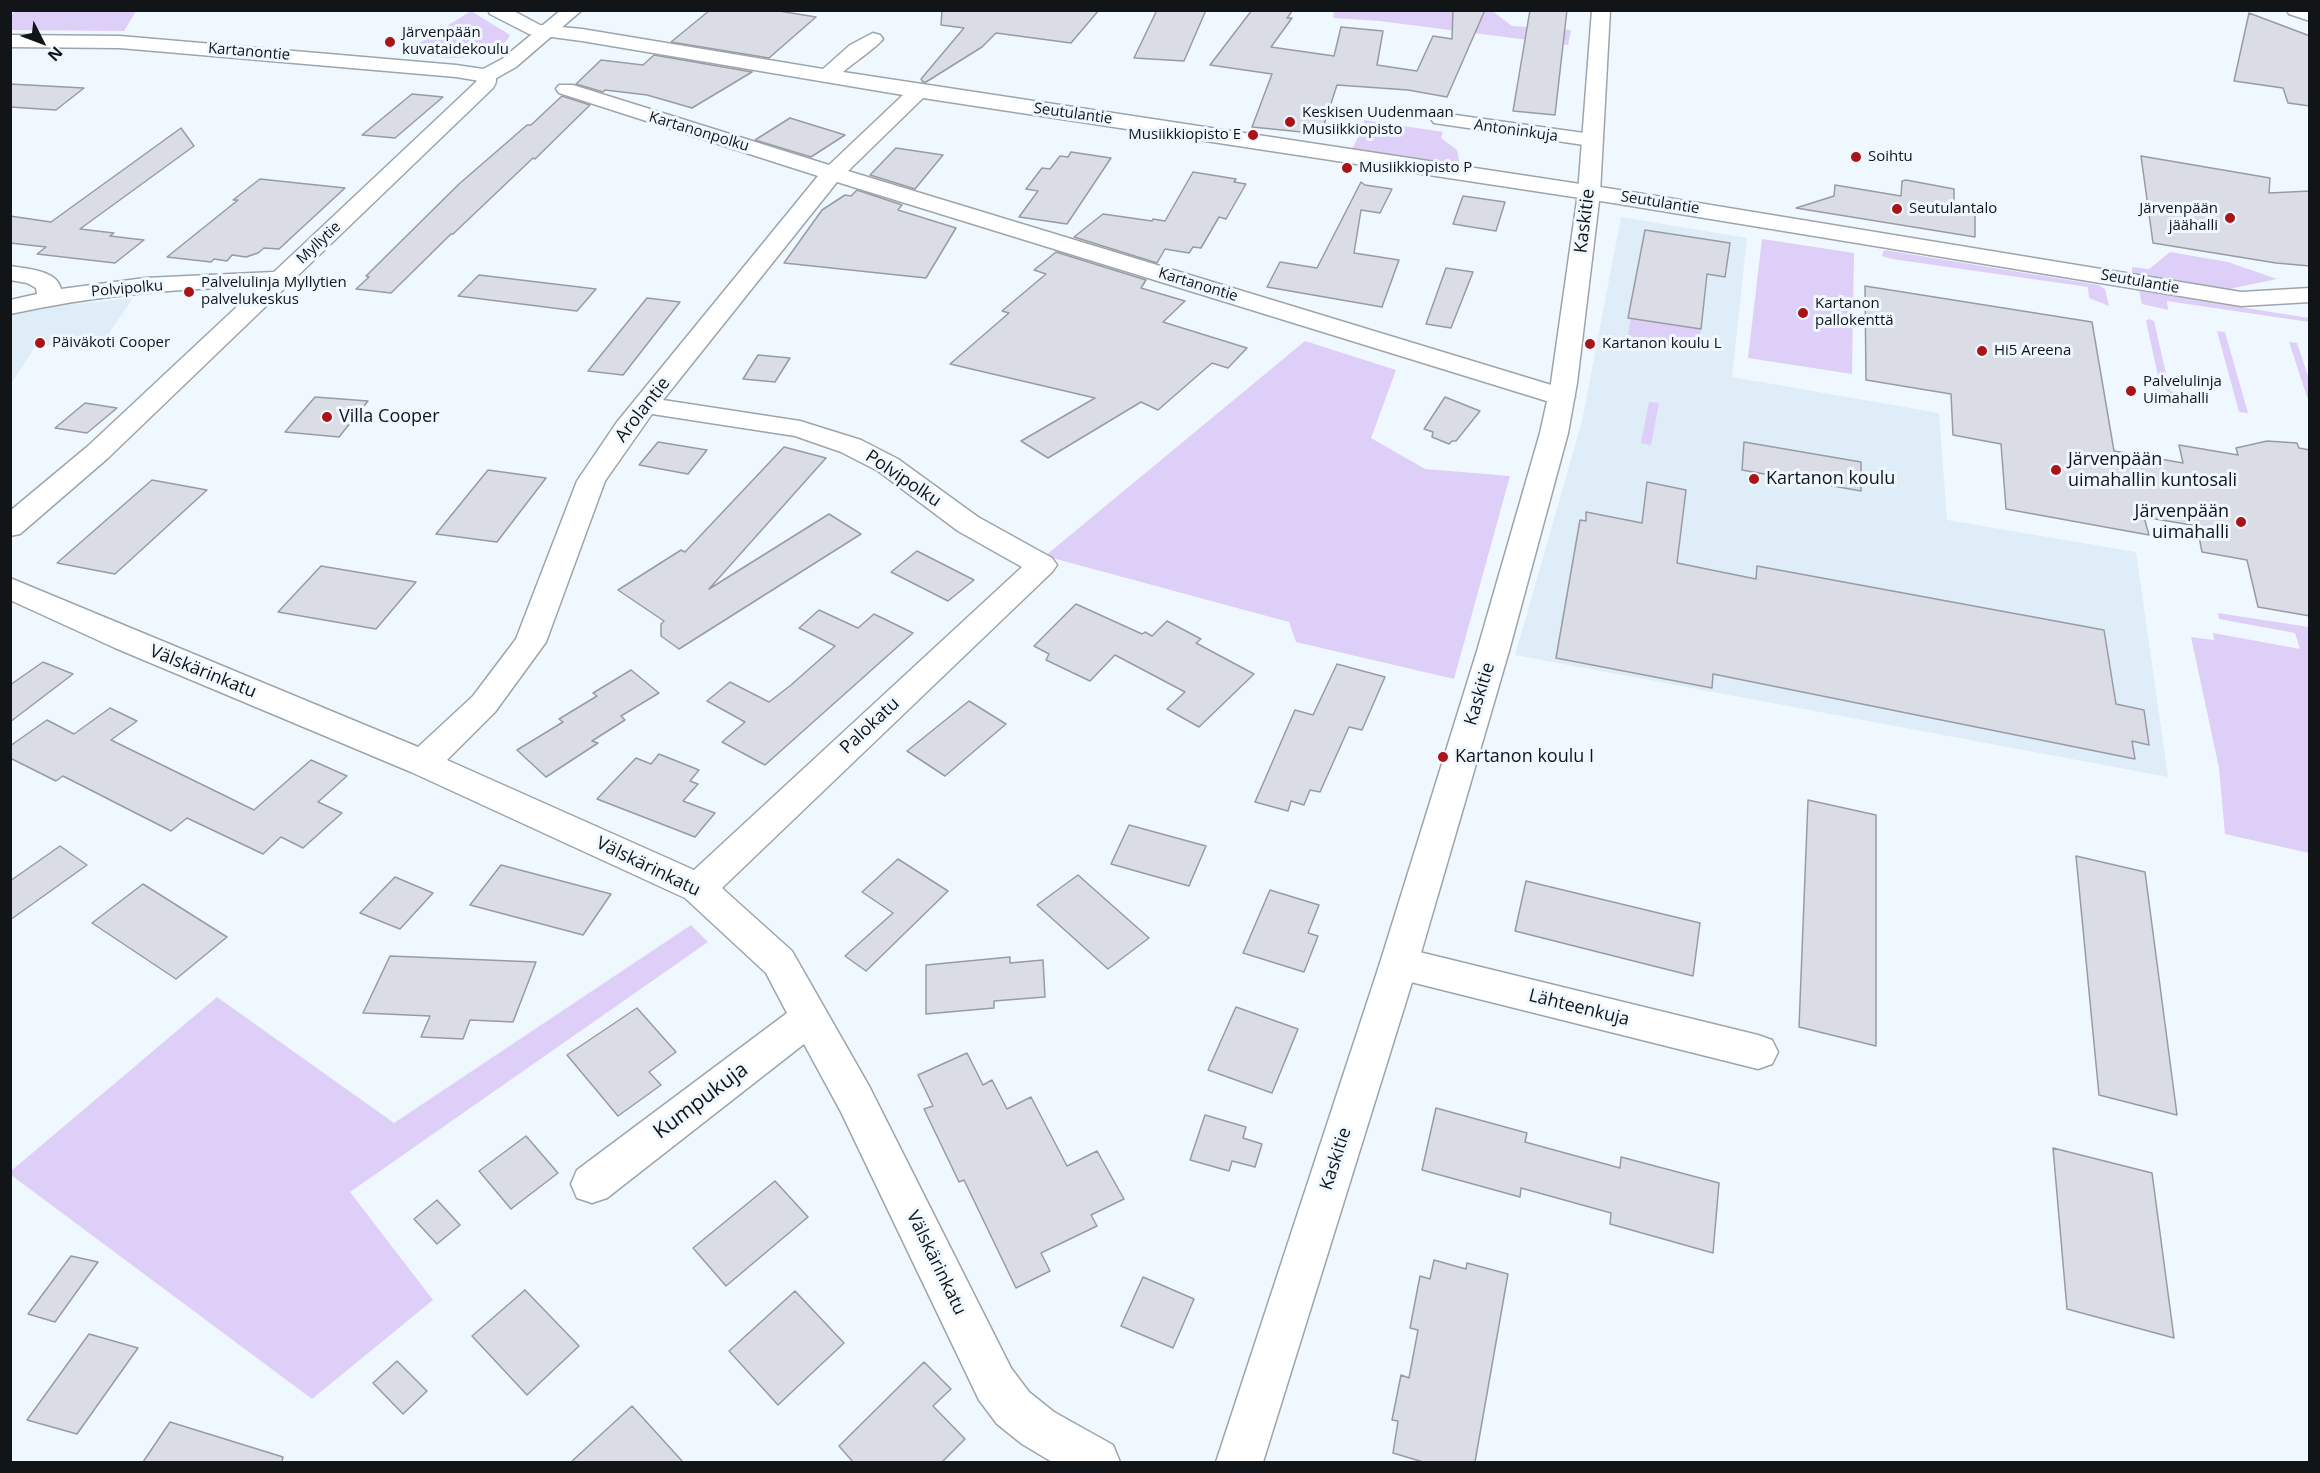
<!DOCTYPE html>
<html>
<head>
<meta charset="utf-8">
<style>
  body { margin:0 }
  #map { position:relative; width:2320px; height:1473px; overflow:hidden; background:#f0f8ff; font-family:"Open Sans",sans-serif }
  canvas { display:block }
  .frame { position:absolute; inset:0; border:12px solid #121517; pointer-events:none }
  .north { position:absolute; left:12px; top:12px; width:60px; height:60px; -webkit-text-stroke:4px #f0f8ff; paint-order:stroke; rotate:132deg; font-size:16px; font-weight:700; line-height:24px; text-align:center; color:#121517 }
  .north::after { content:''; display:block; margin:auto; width:21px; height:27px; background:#121517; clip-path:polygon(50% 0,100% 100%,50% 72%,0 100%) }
</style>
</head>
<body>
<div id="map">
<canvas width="2320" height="1473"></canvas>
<div class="frame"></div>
<div class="north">N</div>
</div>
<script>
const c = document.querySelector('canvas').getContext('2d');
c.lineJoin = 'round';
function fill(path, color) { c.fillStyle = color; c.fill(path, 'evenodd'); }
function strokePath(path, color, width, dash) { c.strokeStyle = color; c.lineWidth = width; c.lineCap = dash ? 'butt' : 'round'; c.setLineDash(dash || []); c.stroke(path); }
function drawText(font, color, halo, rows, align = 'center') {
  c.font = font + ' "Open Sans",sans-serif'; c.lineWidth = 6; c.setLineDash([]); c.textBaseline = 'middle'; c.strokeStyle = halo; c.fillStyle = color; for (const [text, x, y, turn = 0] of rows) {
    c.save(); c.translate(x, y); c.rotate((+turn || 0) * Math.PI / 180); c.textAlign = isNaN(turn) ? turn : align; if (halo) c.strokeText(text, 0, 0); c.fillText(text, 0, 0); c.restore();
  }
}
fill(new Path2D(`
  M1621,217L1747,238L1732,377L1939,413L1947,520L2136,552L2168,777L1515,655L1582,421Z
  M133,298L106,338L35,347L11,384V316L48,307Z`), '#deedf8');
fill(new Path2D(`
  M17,10H136V11L124,31L11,30V15Z
  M1491,10L1512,26L1571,30L1568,45L1379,21L1333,18L1334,11Z
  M471,11L510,35C507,42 502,44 496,48C468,64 434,56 402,54Z
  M1364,120L1443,132L1441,138L1457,150L1460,166L1352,149L1364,126Z
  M1762,239L1854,253L1852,374L1748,358Z
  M1884,250L2099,285L2105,289L2109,306L2089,298L2088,287L1892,259L1882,256Z
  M2170,252L2228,262L2277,279L2229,289L2132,275V267L2149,269Z
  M2139,291L2309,318V322L2167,301L2168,310L2142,304Z
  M1631,318L1701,329L1699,351L1627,340Z
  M2149,319L2154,321L2170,391L2190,395L2191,401L2189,402L2174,396L2160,385L2146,321Z
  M2217,331L2225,332L2248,413L2239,412Z
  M1305,341L1396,370L1371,438L1425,469L1510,476L1454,679L1296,642L1289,622L1045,556Z
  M2289,342L2297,343L2309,379V403Z
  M1649,402L1659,403L1651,445L1641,443Z
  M2218,613L2309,627V853L2225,834L2219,768L2191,637L2214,640L2213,633L2300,649L2295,633L2219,619Z
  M691,925L708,942L350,1192L433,1300L312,1399L11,1175V1171L217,997L394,1123Z`), '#ddcff8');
const building = new Path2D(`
  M710,10H773L816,17L769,58L671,42Z
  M942,10H1099L1071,43L996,33L982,47L926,82H923L921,79L964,28L941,25Z
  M1157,10H1206L1184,61L1134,58Z
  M1252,10H1293L1287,18H1292L1271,47L1334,56L1341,27L1383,31L1377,65L1417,71L1433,36L1452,39L1453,10H1485L1447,97L1408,90L1337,85L1321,134L1252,127L1272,74L1210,65Z
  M1530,10H1567L1555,115L1513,111Z
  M2249,13L2310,36V106L2288,103L2283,88L2234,81Z
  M654,55L752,72L692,108L647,95L605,90L603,92L576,84L601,60L643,65Z
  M10,84L84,88L56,110L10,107Z
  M412,94L443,97L395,138L362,135Z
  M562,96L590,105L535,159L533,158L453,234H451L391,293L356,289L369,277L366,276L459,184L527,125H531Z
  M790,118L845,135L811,157L755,140Z
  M181,128L194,146L80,229L114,233L110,236L144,240L115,263L37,254L46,247L10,243V216L51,222Z
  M896,148L943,155L915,189L870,175Z
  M1071,152L1111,158L1067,224L1019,217L1038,191L1026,189L1042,168L1050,169L1060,156L1068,157Z
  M2141,156L2270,178L2269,193L2310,191V266L2276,263L2153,243Z
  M1193,172L1236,179L1234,182L1246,184L1226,219L1219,217L1201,248L1193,247L1189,253L1165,249L1157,263L1074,237L1103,214L1152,221L1153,219L1165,221Z
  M260,179L345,188L279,249L264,248L258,253L246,257L232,255L227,261L214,259L211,262L167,257L238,200H233Z
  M1906,180L1954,189V204L1975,208V237L1796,208L1834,196L1835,185L1901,196L1902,181Z
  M1361,182L1365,185L1392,189L1380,213L1361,210L1354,253L1399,260L1382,307L1267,287L1280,262L1317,268Z
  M857,190L902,205L898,210L956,228L926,278L784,263L822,210L845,195L851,196Z
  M1463,196L1505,202L1496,231L1453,224Z
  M1645,230L1730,243L1725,277L1707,274L1701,329L1628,318Z
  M1056,252L1146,280L1141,288L1185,301L1163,322L1247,348L1228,368L1212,363L1158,410L1141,402L1048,458L1021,441L1095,398L950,364L1009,313L1002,311L1046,274L1034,270Z
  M1446,268L1473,272L1451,328L1426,324Z
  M479,275L596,289L577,311L458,296Z
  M1865,286L2092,322L2114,451L2183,463L2179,445L2238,455L2236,448L2267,441L2297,443L2299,448L2310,450V616L2258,607L2247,560L2202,552L2197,526L2144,517L2149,535L2006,509L2001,444L1953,435L1951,394L1866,380Z
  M647,298L680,302L623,375L588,371Z
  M758,355L790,358L775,382L743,379Z
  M315,397L368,401L339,437L285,432Z
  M1445,397L1480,411L1456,441H1452L1449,444L1432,437L1433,432L1424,429Z
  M85,403L117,408L87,433L55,428Z
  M658,442L707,450L688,474L639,465Z
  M1744,442L1861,462V491L1742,470Z
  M784,447L826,458L709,589L829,514L861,534L679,649L661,636V624L664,621L618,590L681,550L685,552Z
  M488,470L546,478L497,542L436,534Z
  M152,480L207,490L115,574L57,563Z
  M1647,482L1686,490L1677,563L1756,579L1757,566L2104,630L2116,704L2144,710L2149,745L2132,741L2135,759L1713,674L1712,688L1556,658L1580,520L1586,521V512L1642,523Z
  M917,551L974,580L948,601L891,572Z
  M321,566L416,582L376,629L278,612Z
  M1076,604L1142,634L1145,632L1152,636L1167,621L1201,639L1196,643L1254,674L1199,727L1167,709L1185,692L1115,655L1090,681L1046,660L1049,654L1034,646Z
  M819,610L858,628L874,614L913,633L765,765L722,742L745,722L707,701L730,682L769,702L791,685L835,646L799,628Z
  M43,662L73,674L10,722V685Z
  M1337,664L1385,677L1362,730L1349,727L1320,792L1310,790L1304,805L1291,801L1288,811L1255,802L1295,710L1313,715Z
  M631,670L659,693L621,716L625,720L592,741L598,743L546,777L517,750L563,722L559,719L597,696L593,693Z
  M969,701L1006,724L945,776L907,751Z
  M110,708L137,721L111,740L254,810L311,760L347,776L318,802L342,813L303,848L281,837L263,854L187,818L171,831L63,776L56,781L10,758V746L47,720L74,734Z
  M659,754L699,770L690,781L698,784L683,801L715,813L695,837L597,799L636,758L651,764Z
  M1808,800L1876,815V1046L1799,1027Z
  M1129,825L1206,846L1189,886L1111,864Z
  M60,846L87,865L10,920V881Z
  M2076,856L2145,872L2177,1115L2099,1095Z
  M898,859L948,891L866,971L845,956L893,913L862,892Z
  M501,865L611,894L583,935L470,905Z
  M1078,875L1149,938L1108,969L1037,905Z
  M395,877L433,893L400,929L360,913Z
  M1526,881L1700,923L1693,976L1515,931Z
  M143,884L227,937L176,979L92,923Z
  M1270,890L1319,905L1308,933L1318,936L1304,972L1243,953Z
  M390,956L536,962L513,1022L470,1020L463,1039L421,1037L430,1016L363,1013Z
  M1010,957V963L1043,960L1045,997L994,1001V1008L926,1014V965Z
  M1236,1007L1298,1029L1272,1093L1208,1070Z
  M637,1008L676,1052L649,1072L661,1085L618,1116L567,1055Z
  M967,1053L983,1085L992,1080L1007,1109L1031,1097L1067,1166L1097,1151L1124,1199L1091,1215L1097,1226L1041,1253L1050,1271L1016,1288L964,1180L959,1182L924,1109L933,1106L918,1075Z
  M1436,1108L1527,1133L1525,1142L1620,1168L1621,1157L1719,1183L1713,1253L1610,1224L1611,1213L1521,1188L1520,1197L1422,1170Z
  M1205,1115L1246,1127L1243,1138L1262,1144L1255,1167L1232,1161L1229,1171L1190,1160Z
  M526,1136L558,1173L511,1209L479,1171Z
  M2053,1148L2152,1173L2174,1338L2067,1309Z
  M775,1181L808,1217L726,1286L693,1248Z
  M437,1200L460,1225L437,1244L414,1219Z
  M71,1256L98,1262L55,1322L28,1314Z
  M1434,1260L1466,1269L1467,1263L1508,1274L1475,1462H1423L1393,1453L1398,1421L1392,1420L1401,1375L1409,1378L1418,1330L1410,1328L1420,1276L1430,1279Z
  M1143,1277L1194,1299L1173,1348L1121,1326Z
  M525,1290L579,1346L527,1395L472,1336Z
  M795,1291L844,1343L778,1405L729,1351Z
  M89,1334L138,1348L77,1434L27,1420Z
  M397,1361L427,1391L403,1414L373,1383Z
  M924,1362L951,1389L933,1406L965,1439L942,1462H853L839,1446Z
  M632,1406L683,1462H571Z
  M170,1422L283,1457L282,1462H143Z`);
fill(building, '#dadde6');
strokePath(building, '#999ba4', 1.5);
const street = new Path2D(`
  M488,10H512L540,25L582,29L823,69L850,45L873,33L880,35L883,39C877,47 852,64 843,72L1613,189L2241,292L2310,288V302L2241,306L1613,203L923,98L848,171L1571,391L1575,397L1571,403L1562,405L1553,403L837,182L663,400L800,421L861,440L898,459L978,517L1052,558L1057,565L1052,572L722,888L792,951L869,1086L1011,1368L1029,1392L1054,1412L1113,1445L1120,1462H1052L1022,1444L997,1424L979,1400L841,1112L804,1044L607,1198L592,1203L577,1198L571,1184L577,1170L787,1013L766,973L685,898L411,772L115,648L10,600V578L418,747L473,696L516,639L577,481L617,422L818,176L559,93L556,89L559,85H573L829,165L903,95L582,41L529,34L490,14ZM652,414L795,436L841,452L878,471L958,531L1022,567L694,870L447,760L495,712L546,642L605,481Z
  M486,70L493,72C497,78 497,82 493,88L108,458L20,534L10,536V511L88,446L258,287C175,288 92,296 10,314V300L37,294L36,288L27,283L10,280V266C27,269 57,270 61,289L145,278L274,272L476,82L479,72Z
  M1441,113L1591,134L1599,135L1602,140L1599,145L1591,146L1434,123L1431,119L1434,115Z
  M1399,947L1758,1035L1772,1040L1778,1052L1772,1064L1758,1069L1399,979L1386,974L1380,963L1386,952Z`);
const secondary = new Path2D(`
  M561,10H582L516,67L493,80L486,82L456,77L120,48L10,47V35L120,36L456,65L483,69L502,59Z
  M1592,10H1610L1600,193L1577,383L1568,433L1509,651L1418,963L1263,1462H1216L1380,963L1477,651L1540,433L1551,383L1578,193Z
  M2287,10H2310V21L2289,14Z`);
strokePath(street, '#9da5ab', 3);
strokePath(secondary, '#9da5ab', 3);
fill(street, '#fff');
fill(secondary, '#fff');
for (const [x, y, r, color] of [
  [390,42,6,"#a91517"],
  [1290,122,6,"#a91517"],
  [1253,135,6,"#a91517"],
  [1856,157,6,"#a91517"],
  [1347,168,6,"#a91517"],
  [1897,209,6,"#a91517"],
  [2230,218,6,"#a91517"],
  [189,292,6,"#a91517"],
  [1803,313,6,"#a91517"],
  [40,343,6,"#a91517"],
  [1590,344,6,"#a91517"],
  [1982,351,6,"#a91517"],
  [2131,391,6,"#a91517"],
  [327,417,6,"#a91517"],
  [2056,470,6,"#a91517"],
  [1754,479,6,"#a91517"],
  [2241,522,6,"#a91517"],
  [1443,757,6,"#a91517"]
]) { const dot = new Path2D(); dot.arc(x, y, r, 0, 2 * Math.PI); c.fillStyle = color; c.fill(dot); strokePath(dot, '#f0f8ff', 2); }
drawText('15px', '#121517', '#f0f8ff', [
  ["Järvenpään",402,33],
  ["kuvataidekoulu",402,50],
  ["Keskisen Uudenmaan",1302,113],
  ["Musiikkiopisto",1302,130],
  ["Musiikkiopisto E",1241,135,"right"],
  ["Soihtu",1868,157],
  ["Musiikkiopisto P",1359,168],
  ["Seutulantalo",1909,209],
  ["Järvenpään",2218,209,"right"],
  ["jäähalli",2218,226,"right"],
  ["Palvelulinja Myllytien",201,283],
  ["palvelukeskus",201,300],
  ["Kartanon",1815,304],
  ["pallokenttä",1815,321],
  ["Päiväkoti Cooper",52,343],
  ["Kartanon koulu L",1602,344],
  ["Hi5 Areena",1994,351],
  ["Palvelulinja",2143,382],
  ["Uimahalli",2143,399]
], 'left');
drawText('15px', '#121517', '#f0f8ff', [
  ["Kartanontie",249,52,5],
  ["Seutulantie",1073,114,8],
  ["Antoninkuja",1516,131,8],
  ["Kartanonpolku",699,132,17],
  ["Seutulantie",1660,203,9],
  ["Myllytie",319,243,-43],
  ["Seutulantie",2140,282,10],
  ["Kartanontie",1198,285,17],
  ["Polvipolku",127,289,-5]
]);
drawText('18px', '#121517', '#f0f8ff', [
  ["Kaskitie",1585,221,-83],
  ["Arolantie",643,410,-52],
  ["Polvipolku",903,479,34],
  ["Välskärinkatu",203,672,22],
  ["Kaskitie",1480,694,-73],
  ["Palokatu",870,726,-43],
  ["Välskärinkatu",648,867,26],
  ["Lähteenkuja",1579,1008,14],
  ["Kaskitie",1336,1159,-72],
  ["Välskärinkatu",936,1263,64]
]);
drawText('18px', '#121517', '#f0f8ff', [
  ["Villa Cooper",339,417],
  ["Järvenpään",2068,460],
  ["uimahallin kuntosali",2068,481],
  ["Kartanon koulu",1766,479],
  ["Järvenpään",2229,512,"right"],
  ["uimahalli",2229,533,"right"],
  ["Kartanon koulu I",1455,757]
], 'left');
drawText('21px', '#121517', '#f0f8ff', [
  ["Kumpukuja",701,1101,-37]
]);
</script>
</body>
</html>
